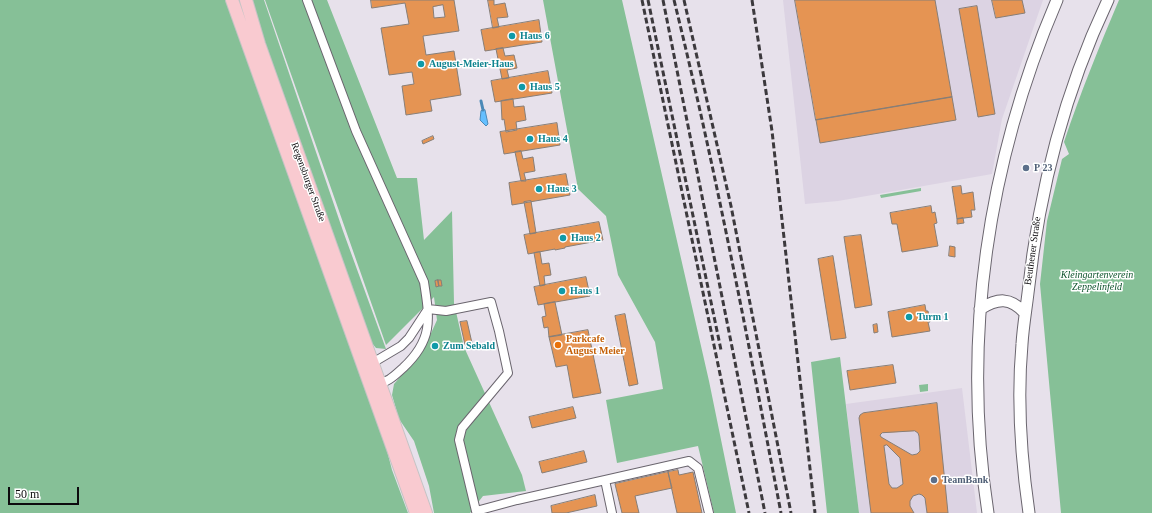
<!DOCTYPE html>
<html>
<head>
<meta charset="utf-8">
<style>
  body { margin:0 }
  #map { position:relative; width:1152px; height:513px; overflow:hidden; background:#e7e1eb; font-family:Georgia,serif }
  canvas { display:block }
  .scale { position:absolute; left:8px; top:487px; width:71px; height:18px; box-sizing:border-box; border:2px solid #0d0b0e; border-top:0; padding-left:5px; font-size:12px; line-height:14px; white-space:nowrap; color:#0d0b0e; -webkit-text-stroke:3px #fff; paint-order:stroke }
</style>
</head>
<body>
<div id="map">
<canvas width="1152" height="513"></canvas>
<div class="scale">50 m</div>
</div>
<script>
const c = document.querySelector('canvas').getContext('2d');
c.lineJoin = 'round';
function fill(path, color) { c.fillStyle = color; c.fill(path, 'evenodd'); }
function strokePath(path, color, width, dash) { c.strokeStyle = color; c.lineWidth = width; c.lineCap = dash ? 'butt' : 'round'; c.setLineDash(dash || []); c.stroke(path); }
function drawText(font, color, halo, rows, align = 'center') {
  c.font = font + ' Georgia,serif'; c.lineWidth = 3; c.setLineDash([]); c.textBaseline = 'middle'; c.strokeStyle = halo; c.fillStyle = color; for (const [text, x, y, turn = 0] of rows) {
    c.save(); c.translate(x, y); c.rotate((+turn || 0) * Math.PI / 180); c.textAlign = isNaN(turn) ? turn : align; if (halo) c.strokeText(text, 0, 0); c.fillText(text, 0, 0); c.restore();
  }
}
fill(new Path2D(`
  M783,0H1043L1002,119L992,174L838,201L805,204Z
  M962,388L977,513H859L846,404Z`), '#dcd3e3');
fill(new Path2D(`
  M0,0H228L383,435L392,470L408,513H0Z
  M250,0H264L343,231L386,349L376,348L371,342L255,18Z
  M265,0H327L397,178H417L424,240L452,211L454,303L464,347L522,475L526,491L483,496L470,513H434L429,486L414,441L399,419L392,395L394,384L423,351L437,320L434,297L386,345Z
  M543,0H622L709,381L736,513H714L698,446L617,463L606,400L663,389L655,342L618,275L606,216L578,189Z
  M1119,0H1152V513H1061L1040,284L1047,221L1062,159L1069,154L1064,142C1080,94 1099,47 1119,0Z
  M921,188V191L881,198L880,195Z
  M840,357L859,513H827L811,362Z
  M928,384V391L920,392L919,385Z`), '#86c097');
const water = new Path2D(`
  M485,110L488,124L486,126L480,120L481,111Z`);
fill(water, '#65bfff');
strokePath(water, '#4b89b7', 1);
strokePath(new Path2D(`
  M481,101L483,110`), '#4b89b7', 3);
const building = new Path2D(`
  M371,0H454L459,31L423,36L426,55L454,51L461,95L430,100L432,111L406,115L402,86L414,84L412,72L389,75L381,28L409,24L405,3L372,8ZM443,5L445,17L434,18L433,7Z
  M488,0H494V5L505,3L508,17L497,18L499,27L493,28Z
  M795,0H935L952,97L816,120Z
  M992,0H1022L1025,13L996,18Z
  M977,6L995,114L978,117L959,9Z
  M539,20L542,42L485,51L481,30Z
  M503,48L505,56L514,55L517,68L507,70L509,78L502,79L496,49Z
  M548,71L552,93L495,102L491,81Z
  M952,97L956,120L820,143L816,120Z
  M513,99L514,107L524,106L526,120L516,122L517,130L506,132L504,119L502,120L501,101Z
  M557,123L560,145L504,154L500,132Z
  M433,136L434,139L423,144L422,141Z
  M521,151L523,159L533,157L535,171L524,173L526,181H521L515,152Z
  M566,174L570,195L512,205L509,183Z
  M961,186L962,194L973,192L975,210H971L972,217L957,219L952,187Z
  M531,201L536,233L530,234L524,202Z
  M931,206L932,213L935,212L937,223L934,224L938,246L902,252L897,224H892L890,213Z
  M963,218L964,223L957,224V219Z
  M599,222L603,240L565,247V248L555,250V249L528,254L524,235Z
  M861,235L872,305L855,308L844,237Z
  M950,246L955,247V257L949,256Z
  M540,252L542,264L549,263L551,275L544,276L545,285L540,286L534,253Z
  M833,256L846,338L831,340L818,259Z
  M586,277L590,296L538,305L534,287Z
  M438,280H441L442,286H439Z
  M438,280L439,286L436,287L435,281Z
  M555,302L562,335L549,337L548,327L544,328L542,317L546,316L544,304Z
  M925,305L926,311H928L930,322H928L930,331L892,337L888,312Z
  M625,314L638,384L629,386L615,316Z
  M467,321L472,343L465,345L460,322Z
  M877,324L878,332L874,333L873,325Z
  M588,330L601,393L573,398L567,365L556,367L549,337Z
  M893,365L896,383L850,390L847,371Z
  M937,403L948,513H927L925,498L922,495L919,494L913,496L910,501V506L914,513H871L859,418L860,415L863,413ZM915,431L918,433L919,436L920,451L917,454L912,455L881,437L880,435L882,433ZM887,445L900,458L903,484L897,488H892L889,484L884,446Z
  M573,407L576,418L532,428L529,417Z
  M584,451L587,462L542,473L539,462Z
  M678,470L679,475L693,472L702,513H677L668,472Z
  M668,472L672,488L635,496L639,513H622L615,484Z
  M595,495L597,506L566,513H552L551,506Z`);
fill(building, '#e59453');
strokePath(building, '#877e77', 1);
const street = new Path2D(`
  M307,0L356,131L424,282C430,320 433,340 403,368C395,375 388,383 377,383
  M428,309L446,311L491,302L499,331L508,373L462,428L459,440L476,511L517,500L689,461L698,468L709,513
  M369,365L401,346L409,338L428,309
  M605,480L612,513`);
const secondary = new Path2D(`
  M980,309C998,298 1010,297 1025,313
  M988,513C961,339 988,161 1057,0
  M1029,513C1021,458 1017,400 1022,344C1023,327 1026,310 1028,293C1039,191 1064,93 1108,0`);
const primary = new Path2D(`
  M232,0L416,513
  M246,0L259,44L426,513`);
strokePath(street, '#6a656e', 10);
strokePath(secondary, '#6a656e', 13);
strokePath(primary, '#c5c4c5', 14);
strokePath(street, '#fff', 8);
strokePath(secondary, '#fff', 11);
strokePath(primary, '#f9cad0', 12);
strokePath(new Path2D(`
  M642,0L749,513
  M648,0L721,350
  M663,0L765,513
  M674,0C716,170 748,341 781,513
  M684,0L731,206L791,513
  M752,0L772,131L815,513`), '#3c393d', 3, [6, 3]);
for (const [x, y, r, color] of [
  [512,36,4,"#0f9aa8"],
  [421,64,4,"#0f9aa8"],
  [522,87,4,"#0f9aa8"],
  [530,139,4,"#0f9aa8"],
  [1026,168,4,"#5c6f8a"],
  [539,189,4,"#0f9aa8"],
  [563,238,4,"#0f9aa8"],
  [562,291,4,"#0f9aa8"],
  [909,317,4,"#0f9aa8"],
  [558,345,4,"#e8710a"],
  [435,346,4,"#0f9aa8"],
  [934,480,4,"#5c6f8a"]
]) { const dot = new Path2D(); dot.arc(x, y, r, 0, 2 * Math.PI); c.fillStyle = color; c.fill(dot); strokePath(dot, '#fff', 1.5); }
drawText('bold 10px', '#0d838f', '#fff', [
  ["Haus 6",520,36],
  ["August-Meier-Haus",429,64],
  ["Haus 5",530,87],
  ["Haus 4",538,139],
  ["Haus 3",547,189],
  ["Haus 2",571,238],
  ["Haus 1",570,291],
  ["Turm 1",917,317],
  ["Zum Sebald",443,346]
], 'left');
drawText('bold 10px', '#4e5e75', '#fff', [
  ["P 23",1034,168],
  ["TeamBank",942,480]
], 'left');
drawText('10px', '#0d0b0e', '#fff', [
  ["Regensburger Straße",308,182,70],
  ["Beuthener Straße",1033,251,-82]
]);
drawText('italic 10px', '#0e542d', '#fff', [
  ["Kleingartenverein",1097,275],
  ["Zeppelinfeld",1097,287]
]);
drawText('bold 10px', '#c56008', '#fff', [
  ["Parkcafe",566,339],
  ["August Meier",566,351]
], 'left');
</script>
</body>
</html>
